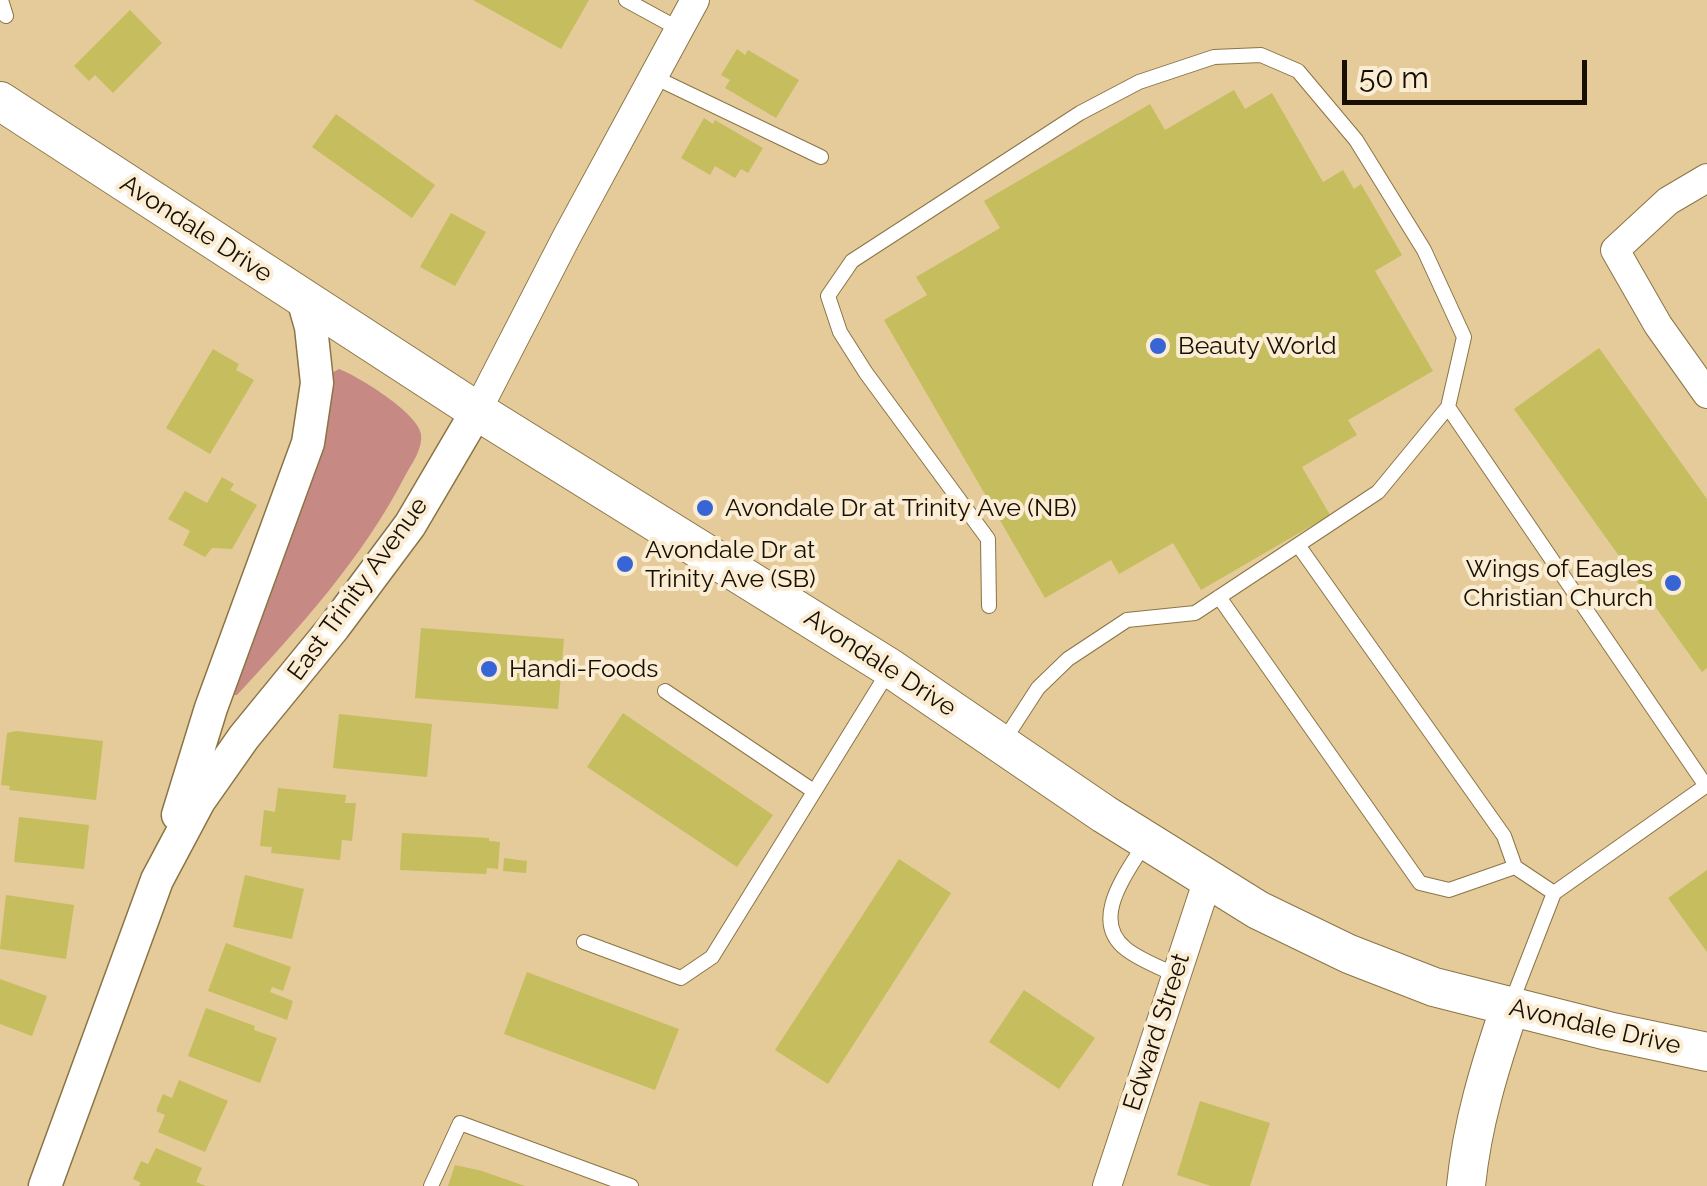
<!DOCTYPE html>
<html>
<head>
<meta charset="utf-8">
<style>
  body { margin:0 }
  #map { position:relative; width:1707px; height:1186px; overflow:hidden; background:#e4cb99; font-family:Raleway,sans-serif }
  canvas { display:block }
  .scale { position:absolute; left:1342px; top:60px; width:245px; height:45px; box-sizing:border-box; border:5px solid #180f00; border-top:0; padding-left:12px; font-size:30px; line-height:35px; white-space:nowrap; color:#180f00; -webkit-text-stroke:8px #faedd4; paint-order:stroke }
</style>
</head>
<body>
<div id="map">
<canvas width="1707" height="1186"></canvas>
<div class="scale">50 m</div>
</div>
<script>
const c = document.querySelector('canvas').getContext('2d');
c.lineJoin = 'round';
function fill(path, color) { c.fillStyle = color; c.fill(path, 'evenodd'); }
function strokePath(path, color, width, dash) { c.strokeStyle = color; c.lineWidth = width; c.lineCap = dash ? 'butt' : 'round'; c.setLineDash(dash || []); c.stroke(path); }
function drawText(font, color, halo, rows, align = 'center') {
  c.font = font + ' Raleway,sans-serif'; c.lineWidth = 8; c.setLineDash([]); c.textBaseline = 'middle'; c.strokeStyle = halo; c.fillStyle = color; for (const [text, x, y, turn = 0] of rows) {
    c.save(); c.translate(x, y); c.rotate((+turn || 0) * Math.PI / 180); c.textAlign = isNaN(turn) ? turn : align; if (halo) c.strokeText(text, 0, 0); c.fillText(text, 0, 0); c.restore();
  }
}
fill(new Path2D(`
  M339,369C358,376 418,413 421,434C423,449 412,463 405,476C362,559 300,627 237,695H232L325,432L332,373Z`), '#c78984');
fill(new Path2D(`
  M473,0H589L561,49Z
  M130,10L162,43L113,93L95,75L89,81L74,66Z
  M737,49L745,55L748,50L799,80L776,118L725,88L730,80L721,75Z
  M1234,90L1245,109L1272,93L1323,182L1343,170L1354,189L1361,184L1402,255L1375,271L1433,371L1348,420L1357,435L1302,467L1330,515L1201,590L1173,543L1119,574L1111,560L1045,598L884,320L927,295L916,277L1000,228L984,201L1150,104L1165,130Z
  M336,114L435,185L412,218L312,147Z
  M704,118L713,124L715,120L763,148L748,173L741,169L735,178L715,166L710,175L681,158Z
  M451,213L486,232L455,286L420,267Z
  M1599,348L1707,499V668L1702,672L1514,409Z
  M213,349L239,364L236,370L254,380L210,454L166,428Z
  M222,477L234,484L230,490L257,505L232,549L212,548L205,557L183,545L190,531L168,519L185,491L207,503Z
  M421,628L564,639L558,709L415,698Z
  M623,713L773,815L737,867L587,767Z
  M339,714L432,724L427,777L333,768Z
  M16,731L103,741L96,800L9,790L10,786L1,785L7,733Z
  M278,788L346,795L345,803H356L352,841L342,840L340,860L271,853L272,847L260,846L264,810L275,812Z
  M19,817L89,825L84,869L14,862Z
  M402,833L489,838V841L500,842L498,869L487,868L486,874L400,870Z
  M504,858L527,861L526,873L503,871Z
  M899,859L951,893L828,1084L775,1050Z
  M1707,870V952L1668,898Z
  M245,875L304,889L292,939L233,927Z
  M6,895L74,905L66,959L0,949Z
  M226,943L291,967L283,991L272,987L270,992L293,1001L287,1020L208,991Z
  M527,972L679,1029L655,1090L504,1034Z
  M0,979L47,996L32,1036L0,1024Z
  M1024,990L1095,1038L1059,1089L989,1042Z
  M206,1008L255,1026L254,1030L277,1038L260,1083L188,1056Z
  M179,1080L228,1101L205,1152L158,1132L165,1115L156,1111L163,1094L172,1098Z
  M1200,1101L1270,1123L1250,1186H1211L1177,1175Z
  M156,1148L202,1168L196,1182L206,1186H139L141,1183L133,1179L141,1161L148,1164Z
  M455,1165L482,1171L525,1186H448Z`), '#c6bd5e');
const service = new Path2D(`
  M1,0L6,16
  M626,0L679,29
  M654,77L821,157
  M1448,407L1706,786
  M1298,545L1504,836L1515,867
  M1219,597L1420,883L1449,890L1515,867L1554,893
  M989,606L988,539L866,373L840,332L828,296L852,261L1080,113L1139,82L1214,57L1261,55L1298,71L1356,140L1424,250L1464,337L1448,407L1378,492L1195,613L1127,620L1068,659L1038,688L1003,742
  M665,691L812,790
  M1146,841C1129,871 1088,919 1126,949C1140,960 1159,967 1176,975
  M584,942L681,978L712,957L890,669
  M1510,1006L1554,893L1707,785
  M431,1186L460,1123L631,1186`);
const minor = new Path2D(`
  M1707,178L1668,201L1615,250L1658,325L1707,394
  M477,411L566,238L695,0
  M1107,1186L1208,879`);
const tertiary = new Path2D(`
  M178,815L211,708L308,443L317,383L311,327L303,299
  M45,1186L157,880L199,801L244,737L334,627L410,525L477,411`);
const secondary = new Path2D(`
  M0,101L477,411L890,668L1104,814L1258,910L1349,954L1434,987L1608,1031L1707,1052
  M1466,1186C1472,1124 1490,1066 1510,1007`);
strokePath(service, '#8b7445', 16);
strokePath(minor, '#8b7445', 30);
strokePath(tertiary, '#8b7445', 35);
strokePath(secondary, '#8b7445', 40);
strokePath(service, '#fff', 14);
strokePath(minor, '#fff', 28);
strokePath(tertiary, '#fff', 32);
strokePath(secondary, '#fff', 38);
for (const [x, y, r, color] of [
  [1158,346,10,"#3765d5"],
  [705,508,10,"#3765d5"],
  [625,564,10,"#3765d5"],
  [1673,583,10,"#3765d5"],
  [489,669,10,"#3765d5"]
]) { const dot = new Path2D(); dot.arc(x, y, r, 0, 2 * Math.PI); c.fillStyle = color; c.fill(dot); strokePath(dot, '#faedd4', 4); }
drawText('25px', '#180f00', '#faedd4', [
  ["Avondale Drive",196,229,33],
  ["East Trinity Avenue",358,589,-54],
  ["Avondale Drive",880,663,33],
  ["Avondale Drive",1595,1027,13],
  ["Edward Street",1157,1032,-72]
]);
drawText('25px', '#180f00', '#faedd4', [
  ["Beauty World",1178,346],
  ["Avondale Dr at Trinity Ave (NB)",725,508],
  ["Avondale Dr at",645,550],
  ["Trinity Ave (SB)",645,579],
  ["Wings of Eagles",1653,569,"right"],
  ["Christian Church",1653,598,"right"],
  ["Handi-Foods",509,669]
], 'left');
</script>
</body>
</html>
